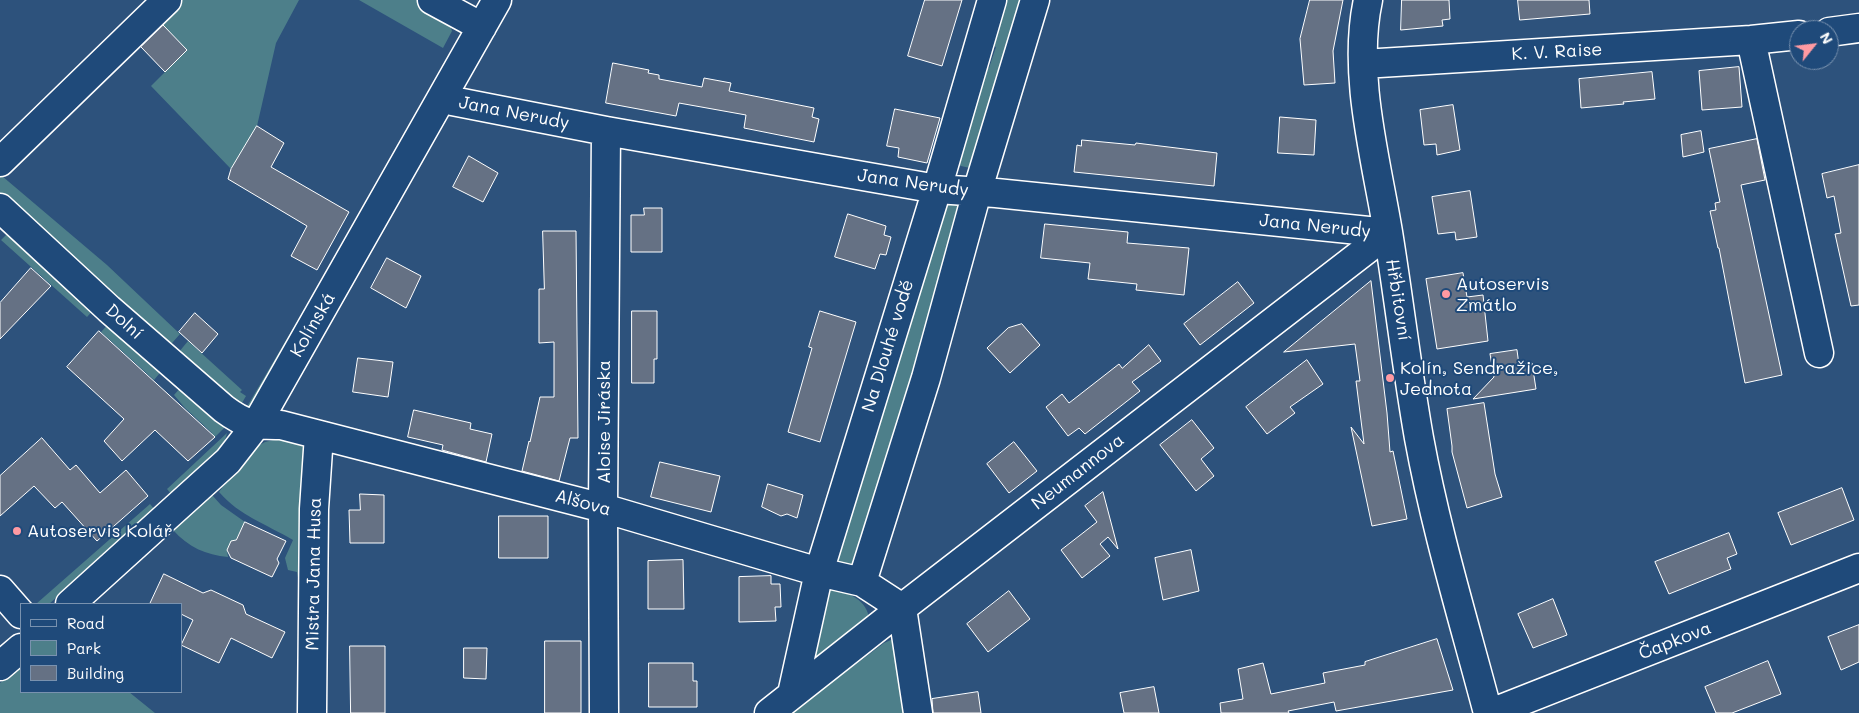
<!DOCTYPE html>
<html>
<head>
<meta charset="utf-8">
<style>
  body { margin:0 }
  #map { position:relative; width:1859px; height:713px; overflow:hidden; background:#2d527c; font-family:Mali,sans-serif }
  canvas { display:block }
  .legend { position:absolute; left:20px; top:603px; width:162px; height:90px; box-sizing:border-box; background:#1f4a7a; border:1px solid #7992af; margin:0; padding:6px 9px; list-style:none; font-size:15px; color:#fff }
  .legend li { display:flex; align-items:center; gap:10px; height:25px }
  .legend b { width:25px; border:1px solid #7992af }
  .north { position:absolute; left:1789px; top:20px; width:50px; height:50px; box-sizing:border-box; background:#1f4a7a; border:1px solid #7992af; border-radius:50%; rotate:61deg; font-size:14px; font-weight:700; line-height:20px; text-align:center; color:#fff }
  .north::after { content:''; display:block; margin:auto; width:18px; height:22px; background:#ff9aa2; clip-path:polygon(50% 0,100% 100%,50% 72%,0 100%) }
</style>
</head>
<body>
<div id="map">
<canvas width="1859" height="713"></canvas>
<ul class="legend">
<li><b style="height:6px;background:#1f4a7a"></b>Road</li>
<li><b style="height:14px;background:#4d7f8a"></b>Park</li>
<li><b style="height:14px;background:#657184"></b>Building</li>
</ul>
<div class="north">N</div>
</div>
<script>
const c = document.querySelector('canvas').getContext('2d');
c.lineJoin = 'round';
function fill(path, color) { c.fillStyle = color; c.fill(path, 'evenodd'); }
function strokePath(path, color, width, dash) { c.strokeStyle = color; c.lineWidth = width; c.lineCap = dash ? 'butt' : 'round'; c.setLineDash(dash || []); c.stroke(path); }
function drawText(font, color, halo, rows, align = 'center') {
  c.font = font + ' Mali,sans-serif'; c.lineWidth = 4; c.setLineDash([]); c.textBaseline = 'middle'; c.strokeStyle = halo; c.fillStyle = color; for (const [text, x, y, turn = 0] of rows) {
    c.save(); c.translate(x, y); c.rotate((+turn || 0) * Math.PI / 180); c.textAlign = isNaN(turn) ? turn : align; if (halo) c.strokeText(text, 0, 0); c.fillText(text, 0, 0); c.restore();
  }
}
fill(new Path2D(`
  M177,0H299L276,43L257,126L231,169L151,86L187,50L161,23Z
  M359,0H420L449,22L452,31L443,48Z
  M1001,0H1021L970,168L952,164L981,66L989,68L996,47L988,43Z
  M60,119L2,176L107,265L180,334L165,351L0,201V169Z
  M948,202L960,204L964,208L856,566L840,564L835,560L926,253Z
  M12,229L97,306L87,317L1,240Z
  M315,291L318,293L253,409L245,410Z
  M112,320L164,368L154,380L101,332Z
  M188,341L242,390L240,392L246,396L239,408L174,358Z
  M182,386L226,426L212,440V433L185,408L174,395Z
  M227,433C222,457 190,479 173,496L167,489Z
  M285,437L304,446L305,454L304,577L298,578L297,572L288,570L285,558L293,540C266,524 240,516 219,492L238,465L253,451L256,447L265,442Z
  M212,495L221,505L245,522L236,540L227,550L228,557C206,555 188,547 173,530Z
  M150,504L155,510L49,604H36Z
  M830,589C846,590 869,601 869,620L820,657L814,656L823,596Z
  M893,639L910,713H791L884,643Z
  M21,665V692H129L155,713H0V683Z`), '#4d7f8a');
const building = new Path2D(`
  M925,0H962L942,66L908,56Z
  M1310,0H1343L1333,51L1335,83L1304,85L1300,39Z
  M1402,0H1449L1450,19L1442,20L1443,26L1401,30Z
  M1518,0H1589L1590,14L1520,20Z
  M163,25L187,50L165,72L141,47Z
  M613,63L649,70L648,73L659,75V79L702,87L704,78L731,83L729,91L814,108L812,117L819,119L814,142L744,128L746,115L679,103L676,116L606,103Z
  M1739,67L1742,107L1702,110L1699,71Z
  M1652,72L1655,99L1623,102L1624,104L1581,108L1579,79Z
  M1453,105L1460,150L1437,155L1436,144L1424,145L1420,110Z
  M895,109L940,118L927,163L898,157L899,148L887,146Z
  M1280,117L1316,120L1314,155L1278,153Z
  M257,126L284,143L271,167L349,212L317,270L291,256L307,226L228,179L231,169Z
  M1701,131L1704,152L1683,157L1681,135Z
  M1757,139L1765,180L1741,185L1782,375L1745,383L1719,248H1718L1710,211L1716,210L1715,203L1720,202L1709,149Z
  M1082,140L1135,145L1136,143L1217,153L1214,186L1074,172L1077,145L1081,146Z
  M469,156L498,173L483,202L453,187Z
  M1859,165V305L1851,306L1835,234L1841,233L1834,196L1827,198L1822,174Z
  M1470,191L1477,237L1456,240L1455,232L1438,234L1432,197Z
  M644,208H662V252H631V215H644Z
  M848,214L886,226L884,235L891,237L886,255L880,254L875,269L835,257Z
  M1045,224L1128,232L1127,243L1189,248L1184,295L1136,290L1137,284L1088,279L1090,263L1041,258Z
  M543,231H576L578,438H570L559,481L522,471L529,441L530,442L540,397H554V342L539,343V289H544Z
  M387,258L421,276L406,308L371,288Z
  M31,268L51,286L0,339V303Z
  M1463,273L1467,297L1483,295L1488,341L1437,349L1426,279Z
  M1371,281L1387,413L1390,452L1393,451L1407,519L1372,526L1351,427L1364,444L1356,381H1360L1355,344L1284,352Z
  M1238,282L1254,303L1200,345L1184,324Z
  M632,311H657V359H654V383H632Z
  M820,311L856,322L820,442L788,432L812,348L809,347Z
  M195,313L218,334L202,353L179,332Z
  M1022,324L1040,345L1010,373L987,348L1008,328Z
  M99,331L215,437L188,461L155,430L122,461L104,441L124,419L67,367Z
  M1149,345L1161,361L1132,382L1140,391L1085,434L1079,428L1068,436L1046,407L1062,394L1069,403L1119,364L1122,368Z
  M1517,350L1519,365L1532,363L1536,389L1473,399L1494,377L1490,354Z
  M358,358L393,362L388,397L353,392Z
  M1307,360L1323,384L1290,407L1295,413L1267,434L1246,407Z
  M1484,403L1495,474L1502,497L1467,508L1452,452V446L1447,409Z
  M414,410L471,423L470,429L492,434L486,462L442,450L443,445L408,437Z
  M1192,420L1214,448L1201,459L1214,476L1196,491L1160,445Z
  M42,438L70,470L76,465L100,493L126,470L148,496L97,541L62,502L55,508L34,486L0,516V476Z
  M1014,442L1037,471L1009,493L987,464Z
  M660,462L720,476L711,512L651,497Z
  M768,484L803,495L797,518L787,514L781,516L762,507Z
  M1842,488L1854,520L1791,545L1778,513Z
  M1103,492L1118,549L1108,537L1100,544L1110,556L1082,578L1061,550L1097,522L1085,506Z
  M360,494L384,495V543H350L349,510H360Z
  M499,516H548V558H499Z
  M245,522L286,541L277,559L279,563L272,577L231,558L227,550L231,541L236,540Z
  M1729,533L1737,554L1727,558L1731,569L1669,594L1655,562Z
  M1191,550L1199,591L1163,600L1155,558Z
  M683,560L684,609H648V561Z
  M164,574L203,593L211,590L243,605L246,614L285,632L272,658L231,638L219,663L181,645L193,620L181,614V604H150Z
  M771,576V584H780L781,607H775L776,621L739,622V577Z
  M1009,591L1030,619L988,652L967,624Z
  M1553,599L1567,635L1533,648L1518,614Z
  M1859,625V662L1841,670L1828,637Z
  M1437,639L1453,690L1336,711L1334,702L1288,711L1289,713H1221L1220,703L1243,699L1238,669L1263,663L1271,694L1325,683L1323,673L1365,665V662Z
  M545,641H581V713H545Z
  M350,646H385V713H351Z
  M464,648H487L486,679L464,678Z
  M1768,661L1781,694L1732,713H1716L1705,687Z
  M649,663H693V681H697V707H649Z
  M1154,687L1159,713H1124L1120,693Z
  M978,692L981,713H933L932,699Z`);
fill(building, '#657184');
strokePath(building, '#fff', 1);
const minor = new Path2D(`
  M432,0L482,27
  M1368,0C1352,74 1376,159 1388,232C1399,300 1407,370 1419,438C1436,531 1464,622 1488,713
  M1829,32L1859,28
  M1751,40L1819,353
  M1363,64L1751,40L1799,35
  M442,99L606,131L937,189L996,193L1388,233
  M0,162L167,0
  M0,208L109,309L224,409C247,426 254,425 281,425L603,508L819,572L862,582L902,608L918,713
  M862,582L926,378L977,192L1035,0
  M0,590L21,614
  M70,604L228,461L256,425L497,0
  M0,666L21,648
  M792,694L819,572L937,189L992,0
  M312,713L314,509L319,435
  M604,713L603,508L606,131
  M769,713L902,608L1388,233
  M1491,713L1859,568`);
strokePath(minor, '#fff', 31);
strokePath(minor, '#1f4a7a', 28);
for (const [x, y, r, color] of [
  [1446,294,5,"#ff9aa2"],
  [1390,378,5,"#ff9aa2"],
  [17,531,5,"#ff9aa2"]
]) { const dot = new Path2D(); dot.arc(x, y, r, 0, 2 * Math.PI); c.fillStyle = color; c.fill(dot); strokePath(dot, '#1f4a7a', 2); }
drawText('18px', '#fff', '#1f4a7a', [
  ["K. V. Raise",1557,52,-3],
  ["Jana Nerudy",514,113,11],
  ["Jana Nerudy",913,183,8],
  ["Jana Nerudy",1315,226,6],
  ["Hřbitovní",1398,300,81],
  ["Dolní",124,322,42],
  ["Kolínská",313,325,-60],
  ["Na Dlouhé vodě",888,346,-73],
  ["Aloise Jiráska",604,422,-90],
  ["Neumannova",1078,472,-38],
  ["Alšova",583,503,15],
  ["Mistra Jana Husa",314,574,-89],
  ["Čapkova",1675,641,-21]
]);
drawText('18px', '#fff', '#1f4a7a', [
  ["Autoservis",1456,284],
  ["Zmátlo",1456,305],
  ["Kolín, Sendražice,",1400,368],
  ["Jednota",1400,389],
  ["Autoservis Kolář",27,531]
], 'left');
</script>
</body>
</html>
